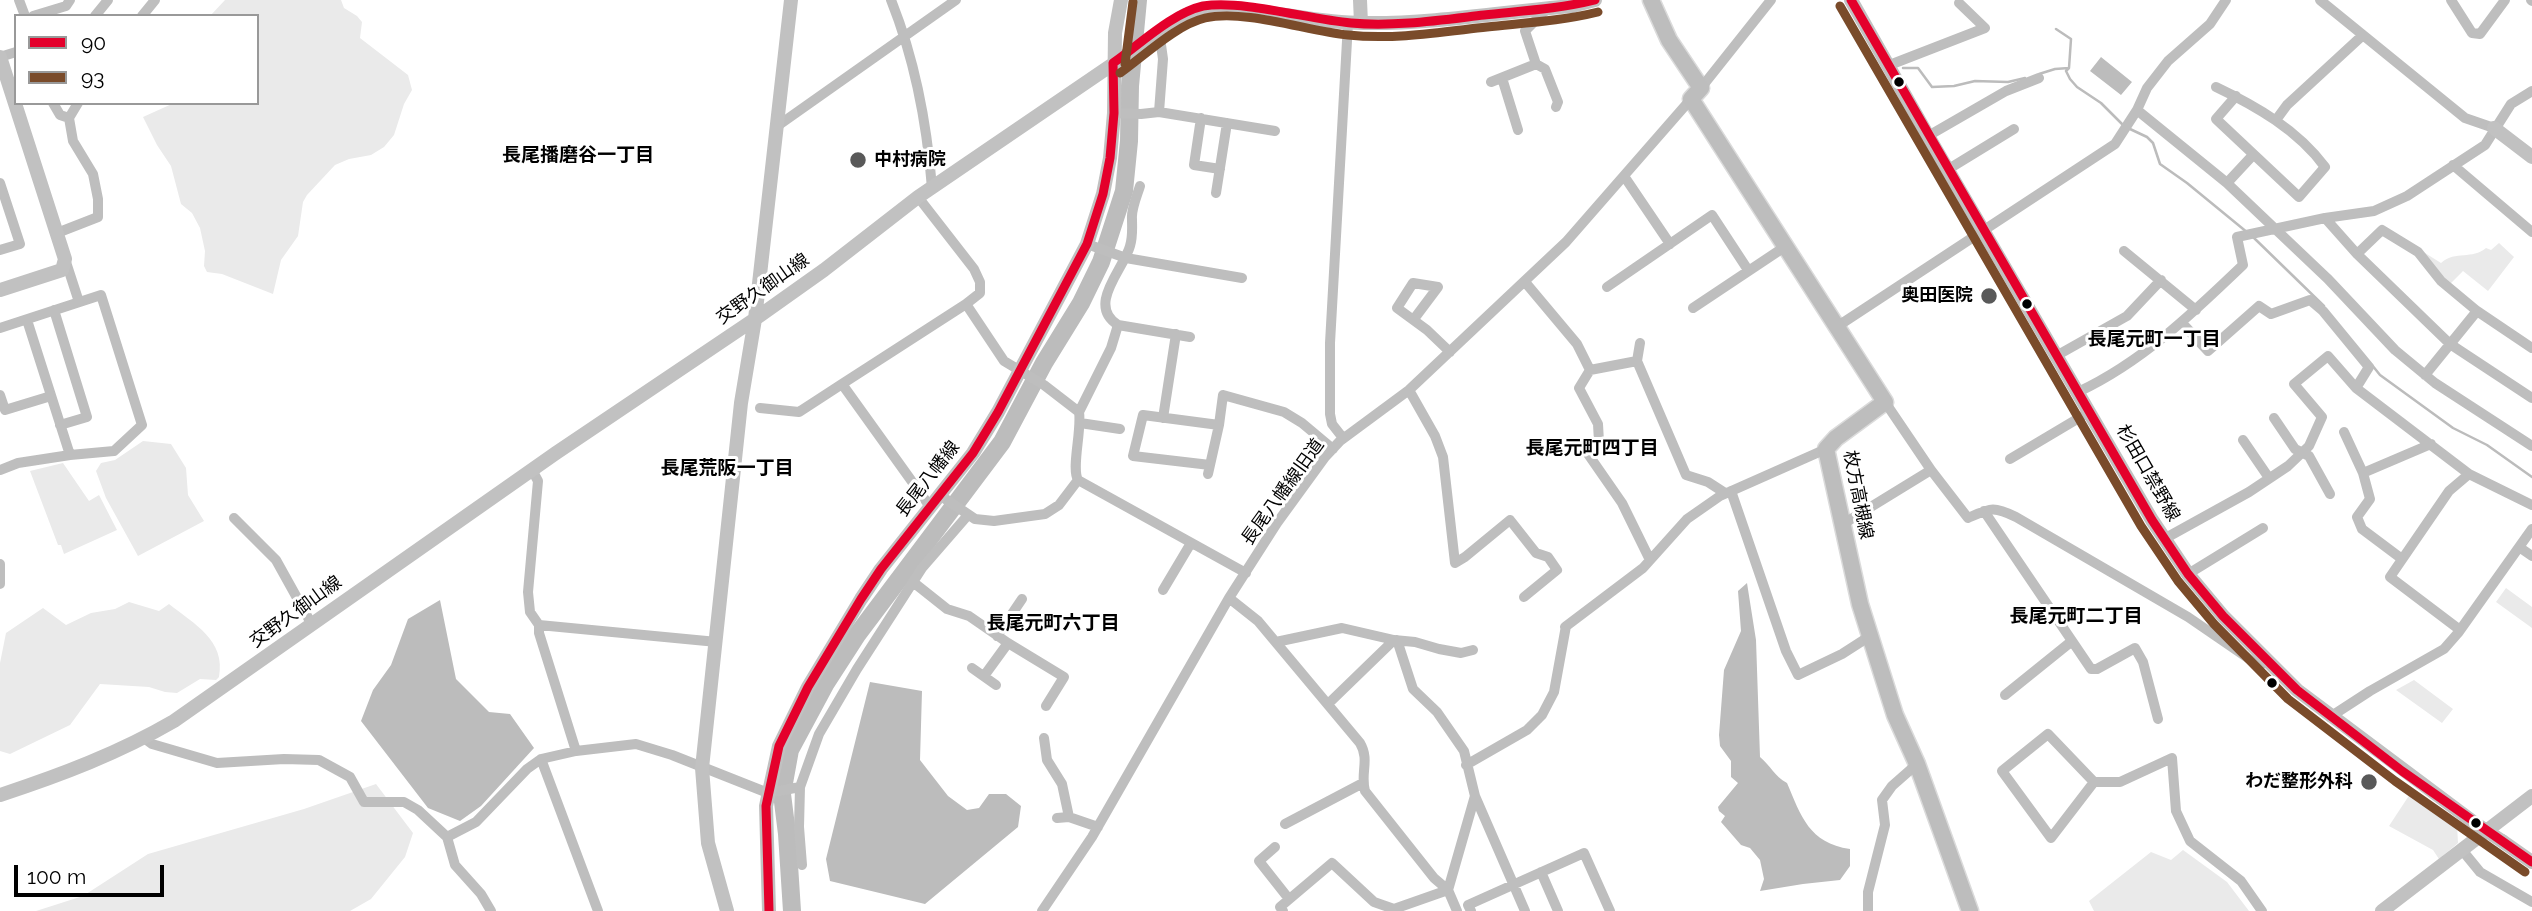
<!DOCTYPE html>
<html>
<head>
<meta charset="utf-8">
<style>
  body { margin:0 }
  #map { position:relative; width:2532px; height:911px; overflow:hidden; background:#fff; font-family:Raleway,sans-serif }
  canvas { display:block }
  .legend { position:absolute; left:14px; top:14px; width:245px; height:91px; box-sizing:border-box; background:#fff; border:2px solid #999; margin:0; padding:9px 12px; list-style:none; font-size:21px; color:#000 }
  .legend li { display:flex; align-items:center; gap:14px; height:35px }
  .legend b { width:35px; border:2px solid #999 }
  .scale { position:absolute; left:14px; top:865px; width:150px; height:32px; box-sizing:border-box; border:4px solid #000; border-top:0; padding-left:9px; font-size:21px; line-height:24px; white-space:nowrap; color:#000; -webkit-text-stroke:5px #fff; paint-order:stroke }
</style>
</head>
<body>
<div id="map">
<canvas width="2532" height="911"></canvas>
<ul class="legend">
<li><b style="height:9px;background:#e4002b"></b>90</li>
<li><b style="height:9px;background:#7a4b2a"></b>93</li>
</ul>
<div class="scale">100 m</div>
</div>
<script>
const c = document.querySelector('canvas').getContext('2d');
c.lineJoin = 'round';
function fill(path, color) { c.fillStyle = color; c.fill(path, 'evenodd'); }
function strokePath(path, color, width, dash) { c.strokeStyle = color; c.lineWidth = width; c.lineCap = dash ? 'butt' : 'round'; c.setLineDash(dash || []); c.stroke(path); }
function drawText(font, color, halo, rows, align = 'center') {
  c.font = font + ' Raleway,"Noto Sans JP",sans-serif'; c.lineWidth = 6; c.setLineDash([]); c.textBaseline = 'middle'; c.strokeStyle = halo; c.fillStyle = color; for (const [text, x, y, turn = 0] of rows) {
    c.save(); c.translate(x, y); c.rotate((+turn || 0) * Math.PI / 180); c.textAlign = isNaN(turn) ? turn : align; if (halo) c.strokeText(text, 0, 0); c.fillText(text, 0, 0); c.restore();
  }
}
fill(new Path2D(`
  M225,0H341L344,8L357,16L362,22L360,38L408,75L412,90L404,104L394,135L384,147L371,155L349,159L335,165L307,195L303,202L298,236L281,260L273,294L222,274L207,272L204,266L205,251L200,228L192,213L181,204L171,166L157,145L143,117L174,103H257V16H210Z
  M2499,243L2514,257L2488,291L2463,271L2449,285L2423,256L2425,253L2441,263C2456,250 2472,260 2486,248L2491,250Z
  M143,441L171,444L186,468L188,495L204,521L138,556L106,498L96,471L101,463L115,460Z
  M63,463L89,501L99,495L117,530L64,554L61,545H58L30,471Z
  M2506,588L2532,607V628L2496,602Z
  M129,602L159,611L169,604C194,624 226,640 219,677L216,680L200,679L177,693L165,692L149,687L100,684L70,725L10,754L0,751V663L6,633L43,608L66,625L91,613L115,609Z
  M2414,680L2453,709L2442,723L2396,690Z
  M376,784L413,833L405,857L371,899L350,911H36L83,896L148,854L304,809Z
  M2410,794L2457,825L2458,843L2439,859L2433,850L2389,826Z
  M2183,850L2227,882L2249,911H2094L2089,901L2151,852L2171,860Z`), '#eaeaea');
fill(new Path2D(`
  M2101,57L2132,82L2121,95L2090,71Z
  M1747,583L1756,640L1760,757C1771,766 1774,776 1787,783C1801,816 1809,843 1850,849V866L1840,880L1803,884L1760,891L1764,879L1760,860L1750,848L1741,845L1721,822L1725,816L1719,811L1718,807L1738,783L1731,777V761L1720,746L1719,735L1724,670L1741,631L1738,591Z
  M440,600L456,679L489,712L510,714L534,748L481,806L460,821L428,808L361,721L373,690L391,665L408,619Z
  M870,682L922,691L920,760L948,796L967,810L979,808L989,794H1006L1021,806L1018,827L925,904L830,881L826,859Z`), '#bcbcbc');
strokePath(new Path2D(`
  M2056,29L2071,39L2069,68L2066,71L2070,79L2077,87L2101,103L2124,126
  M1903,68H1918L1932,87L1954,86L1975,81L2008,82L2025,78
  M2039,74L2055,69L2069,68
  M2130,129L2147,137L2153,143L2160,164L2187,183L2248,233
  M2253,237L2324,306
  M2372,365L2380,375L2453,428L2487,445L2532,477`), '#bcbcbc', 2.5);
strokePath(new Path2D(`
  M792,911L787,834L782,794L790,750L826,683L857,635L1002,442L1044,363L1081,303L1101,262L1124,191L1129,141L1130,86L1138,0`), '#bcbcbc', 18);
const primary = new Path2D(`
  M1651,0L1669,40L1701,88L1691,99L1885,402L1836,438L1826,449L1860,604L1895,715L1917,764L1970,911`);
strokePath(primary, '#dbdbdb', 19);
strokePath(new Path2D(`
  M19,0L25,16
  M891,0C915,60 927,124 932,188
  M2320,0L2465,118L2494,128
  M2451,0L2472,33L2480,34L2505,0
  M2531,0L2532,1
  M1547,9L1525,31L1536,64L1545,69L1558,102L1556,107
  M33,16L66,6L70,0
  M95,16L108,0
  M142,16L155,0
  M1159,31L1163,59L1159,112
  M0,57L16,52
  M1887,66L1985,28L1959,3
  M1502,78L1518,130
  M1491,82L1536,64
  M2216,87C2256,106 2298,130 2325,167L2299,197L2216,119L2236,96
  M1701,88L1771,0
  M53,103L60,115L69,118
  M2137,110L2227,183L2327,278L2395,350L2435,383L2532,446
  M1114,113L1141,114L1159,112L1275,131
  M1201,118L1194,165L1220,169
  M2276,120L2287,105L2363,35
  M776,127L956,0
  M1928,136L2006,91L2039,78
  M2453,165L2532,232
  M1947,170L2014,129
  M1624,176L1670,244
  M0,183L20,244L0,250
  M2227,183L2253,155
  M1140,186C1137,196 1131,209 1132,219C1132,228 1133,236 1130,246C1124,269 1086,305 1118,325L1190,337
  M1216,193L1227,123
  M918,197L974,269L980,282V293L966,304L1004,361L1044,385L1079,412C1082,431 1071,468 1078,480L1246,573
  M2325,218L2357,254L2450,344L2532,398
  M57,233L98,217V199L93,174L73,141L69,118L78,103
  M1087,244L1126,258L1242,278
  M2124,251L2196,310
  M2357,254L2382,230L2418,252L2441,281L2477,311L2532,348
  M65,259L79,302
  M1525,282L1577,344L1590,370L1579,388L1598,424L1599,442L1588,454L1622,503L1650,560
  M1607,287L1712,215L1748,270
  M1693,308L1786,246
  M54,310L87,417L60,425
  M1414,319L1438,287L1413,283L1397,308L1427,330L1450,352
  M27,320L70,455
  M2182,323L2208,351L2259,306L2271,314L2310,300L2323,311L2369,367L2356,388
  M1838,326L2115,144L2137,110L2147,88L2168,61L2210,24L2226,0
  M0,328L101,295L142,425L114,451L70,455L18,463L0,470
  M2056,356L2127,316L2161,280
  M1637,361L1640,343
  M1590,370L1637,361L1686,475L1708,482L1725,493
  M2425,375L2477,311
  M842,384L966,304
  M1409,390L1435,436L1443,457L1455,563L1465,557L1510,520L1536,553L1548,557L1557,570L1524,597
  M2078,392C2142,362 2193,313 2243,265L2237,237L2325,218L2374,211L2407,196L2485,145L2511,104L2532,91
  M0,395L5,410L51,396
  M1885,402L1931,470L1968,518C1991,508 1993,506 2016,517L2188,617L2258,665L2269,662
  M760,408L799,412L842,384L931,508
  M1079,412L1111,348L1118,325
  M1163,418L1176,334
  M2274,418L2295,449L2309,456L2330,494
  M1080,423L1120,429
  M2344,432L2363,473L2370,499L2357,517L2362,529L2402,559
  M1343,438L1332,424L1330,414V343L1348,23
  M2243,440L2269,478
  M2010,459L2089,412
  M1210,465L1133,456L1143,415L1219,425
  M532,470L538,481L528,592L530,612L539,625V633L576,751
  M2363,473L2431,444
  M1208,474L1219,425L1223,395L1284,412L1302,423L1333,449
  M1731,491L1786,651L1798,675L1842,654L1870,636
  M941,496L975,519L994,521L1045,514L1059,505L1078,480
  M1984,511L2091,669H2097L2135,648L2143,662L2158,719
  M234,518L276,560L311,623
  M1843,524L1931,470
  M2164,539L2249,492L2288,466L2309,446L2322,417L2294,384L2328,356L2356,388L2469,474L2532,505
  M2519,547L2532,556
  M0,564V584
  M2188,574L2263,528
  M913,582L947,609L969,616L1008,643L1064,677L1046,706
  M1163,590L1191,543
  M1229,598L1258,621L1360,743C1370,760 1360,773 1365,791L1434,878L1448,890L1457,911
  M539,625L717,642
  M1565,627L1643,568L1687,519L1720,496L1826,449
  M2460,630L2390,577L2449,491L2469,474
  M997,636L1022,599
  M1397,640L1413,689L1437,712L1464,751L1475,796L1525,911
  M1276,642L1342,628L1394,640L1415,642L1439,649L1461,653L1473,650
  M972,668L996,685
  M984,676L1008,643
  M2005,695L2072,641
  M1328,704L1394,640
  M2330,717L2370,691L2444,649L2458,633L2532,529
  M144,738L152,744L217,763L284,759L319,760L350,777L364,802H404L418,810L447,837L455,865L481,894L491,911
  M1044,738L1047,760L1062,784L1069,817
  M541,759L598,911
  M1466,765L1527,730L1542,715L1554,692L1566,626
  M2094,782L2048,734L2002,771L2051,838L2094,782H2120L2172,758L2176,811L2190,841L2241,881L2262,911
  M1057,818L1069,817L1098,827
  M1285,824L1363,783
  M447,837L476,822L527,769L541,759L576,751L636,744L672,755L768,793L800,787
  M1275,847L1259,861L1289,899
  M2462,850L2480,872L2532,902
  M802,865L799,827L800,787L819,734L857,669L922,568L968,515
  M1541,872L1558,911
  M1448,890L1475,796
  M1042,911L1092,837L1229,598L1277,523L1325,457L1340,441L1409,390L1566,242L1691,99
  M1283,911L1280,907L1332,863L1374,902L1394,909L1448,890
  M1471,911L1468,905L1584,853L1610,911
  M1868,911V892L1885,825L1882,800L1892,786L1917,764`), '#bebebe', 10);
strokePath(new Path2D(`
  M1360,0L1361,23
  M1851,0L1928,136L2152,520L2188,574L2223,616L2297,690L2476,824
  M0,57L65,259L62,270L0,290
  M2494,128L2532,157
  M0,795C61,775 119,753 174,721L556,453L755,319L824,270L918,197L1185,15C1254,0 1297,23 1363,23C1433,24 1503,12 1572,6L1595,0
  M2502,841L2532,862
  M727,911L708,843L702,768L741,403L755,319L791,0
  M769,911L766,806L779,746L808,687L861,599L881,569L973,453L998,412L1087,244L1103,194L1110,158L1114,113L1115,33L1121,0
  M2382,911L2532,796`), '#c1c1c1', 14);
strokePath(primary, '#bdbdbd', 16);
strokePath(new Path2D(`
  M2476,824L2502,841`), '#c1c1c1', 14);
strokePath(new Path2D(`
  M1851,0L2152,520L2188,574L2223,616L2297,690L2402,771L2532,862
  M1113,63C1139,45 1172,13 1203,6C1245,0 1307,19 1351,23C1394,27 1441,20 1484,15C1521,11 1559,9 1595,0
  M769,911L766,806L779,746L808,687L861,599L881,569L973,453L998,412L1087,244L1103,194L1110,158L1114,113L1113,63`), '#e4002b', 9);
strokePath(new Path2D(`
  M1840,6L2141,526L2178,581L2214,624L2288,699L2395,781L2525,872
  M1125,64L1133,2
  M1120,73C1144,56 1176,25 1205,18C1245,9 1307,31 1348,35C1394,40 1442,32 1487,27C1524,23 1562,21 1598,12`), '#7a4b2a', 9);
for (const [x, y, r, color] of [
  [1899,82,6,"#000"],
  [858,160,9,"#595959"],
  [1989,296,9,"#595959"],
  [2027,304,6,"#000"],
  [2272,683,6,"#000"],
  [2369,782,9,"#595959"],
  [2476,823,6,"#000"]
]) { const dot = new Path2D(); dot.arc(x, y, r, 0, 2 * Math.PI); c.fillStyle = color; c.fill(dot); strokePath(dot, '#fff', 2.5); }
drawText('bold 18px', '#000', '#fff', [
  ["中村病院",874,160,"left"],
  ["奥田医院",1973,296],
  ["わだ整形外科",2353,782]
], 'right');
drawText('18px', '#000', '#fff', [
  ["交野久御山線",763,289,-35],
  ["杉田口禁野線",2148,473,60],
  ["長尾八幡線",928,479,-52],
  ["長尾八幡線旧道",1283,492,-54],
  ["枚方高槻線",1858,495,79],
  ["交野久御山線",296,612,-36]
]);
drawText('bold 19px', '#000', '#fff', [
  ["長尾播磨谷一丁目",578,155],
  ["長尾元町一丁目",2154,339],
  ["長尾元町四丁目",1592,448],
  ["長尾荒阪一丁目",727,468],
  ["長尾元町二丁目",2076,616],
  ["長尾元町六丁目",1053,623]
]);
</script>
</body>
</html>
